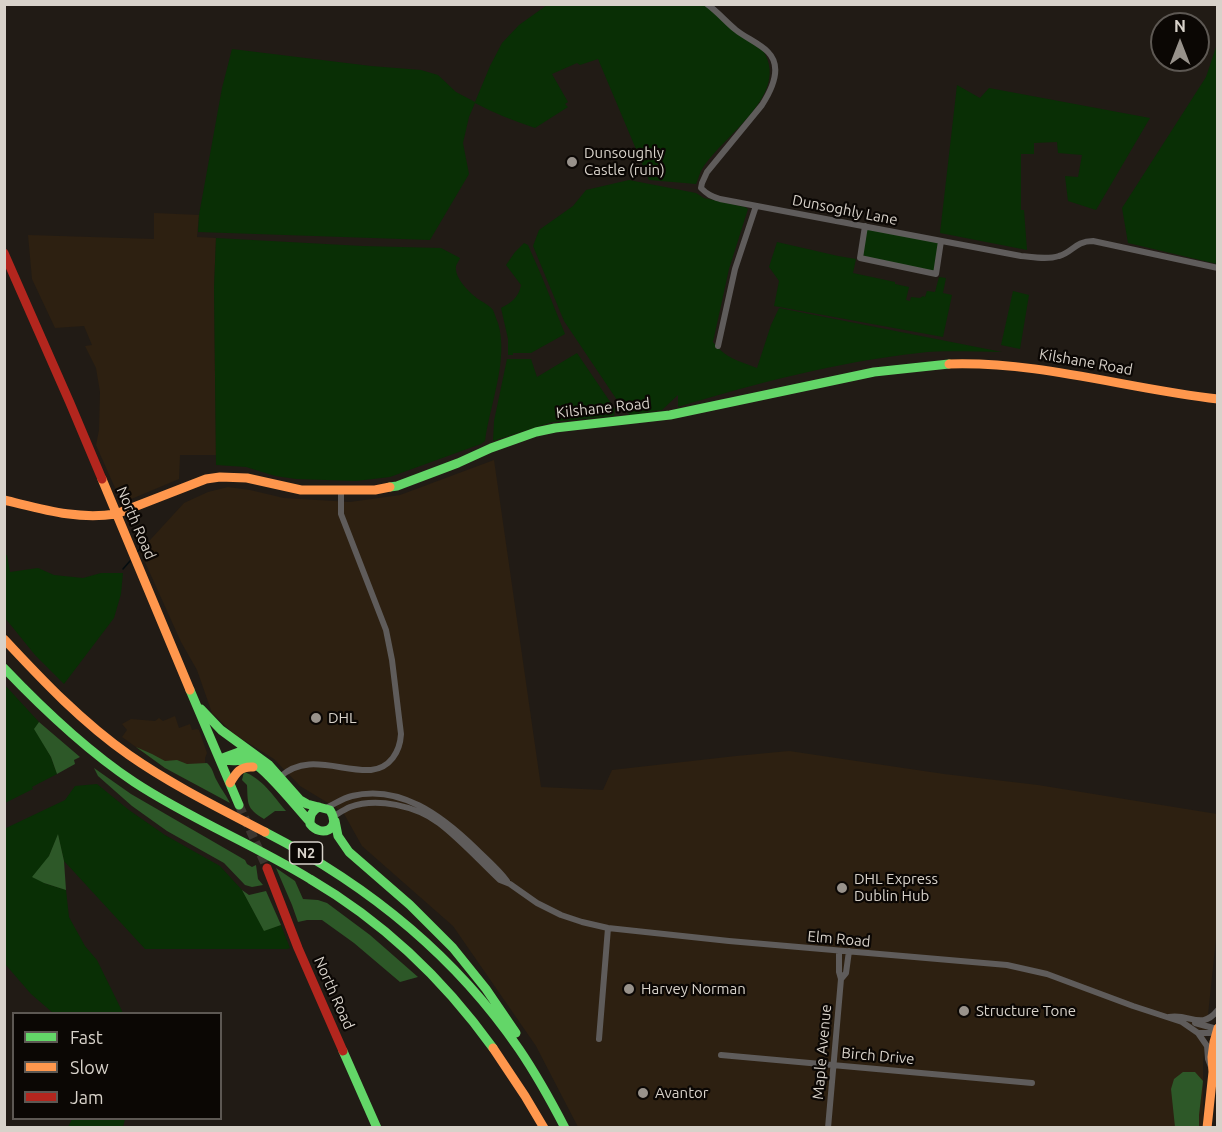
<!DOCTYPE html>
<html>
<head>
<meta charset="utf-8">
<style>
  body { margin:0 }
  #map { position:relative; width:1222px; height:1132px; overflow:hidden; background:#211b15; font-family:Ubuntu,sans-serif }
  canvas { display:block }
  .frame { position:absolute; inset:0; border:6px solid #d8d2ca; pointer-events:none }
  .legend { position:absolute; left:12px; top:1012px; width:210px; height:108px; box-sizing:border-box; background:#0b0704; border:2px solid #5d5853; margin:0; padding:8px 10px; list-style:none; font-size:18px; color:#d8d2ca }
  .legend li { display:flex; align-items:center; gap:12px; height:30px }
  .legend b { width:30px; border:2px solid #5d5853 }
  .north { position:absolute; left:1150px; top:12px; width:60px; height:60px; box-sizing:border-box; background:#0b0704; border:2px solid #5d5853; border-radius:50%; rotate:0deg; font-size:16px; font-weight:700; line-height:24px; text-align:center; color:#d8d2ca }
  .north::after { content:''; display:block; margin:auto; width:21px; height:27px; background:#98928b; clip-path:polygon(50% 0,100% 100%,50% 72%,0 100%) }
</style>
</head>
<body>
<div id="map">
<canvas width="1222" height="1132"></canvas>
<div class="frame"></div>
<ul class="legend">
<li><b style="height:8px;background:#63d668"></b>Fast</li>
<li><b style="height:8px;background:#ff974d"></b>Slow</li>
<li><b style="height:8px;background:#b3261e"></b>Jam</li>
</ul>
<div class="north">N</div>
</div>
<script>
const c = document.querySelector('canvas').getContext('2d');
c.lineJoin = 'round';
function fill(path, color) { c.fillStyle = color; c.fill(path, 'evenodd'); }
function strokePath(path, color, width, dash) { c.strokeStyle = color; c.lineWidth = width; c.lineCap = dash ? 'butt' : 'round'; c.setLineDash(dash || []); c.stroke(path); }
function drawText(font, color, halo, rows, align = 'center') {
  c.font = font + ' Ubuntu,sans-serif'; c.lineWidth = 4.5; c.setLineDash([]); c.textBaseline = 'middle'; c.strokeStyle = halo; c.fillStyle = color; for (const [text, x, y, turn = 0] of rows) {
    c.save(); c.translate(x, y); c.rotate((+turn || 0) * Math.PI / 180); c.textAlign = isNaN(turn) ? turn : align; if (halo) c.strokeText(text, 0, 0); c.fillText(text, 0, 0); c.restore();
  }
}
fill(new Path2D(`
  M154,213L199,215L197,237L216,238L214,288L216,455H180L179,479L129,500H123L119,497L96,445L99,430L100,392L96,368L85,346L92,345L84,326L55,328L32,279L28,235L154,239Z
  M494,460L541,787L603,790L612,770L736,756L789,751L944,774L1038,785L1217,814L1218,920L1203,1062V1127H578L536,1046L453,926L362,846L343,812L300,786L274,759L234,734L212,713L197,670L181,642L140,551L184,503L208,492L228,487L250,490L284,498L350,502L400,495Z
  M175,716L179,728L190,724L192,730L197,729L199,730L207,753L205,758V765L165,768L122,737L127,730L122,724L131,719L155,721L159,718L163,721Z`), '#2d2011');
fill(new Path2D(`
  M704,4L764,52C790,97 720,137 701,171C699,175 698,180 696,184L649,180L598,59L580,65L577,63L552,74L568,102L565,104L568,107L535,128C514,121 494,113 475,103L469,117L463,143L469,174L430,240L198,232L199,215L222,88L232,49L371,66L421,70L438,75L456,92L475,102L490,66L502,43L519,25L547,5Z
  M1217,44L1218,264H1217L1128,243L1122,208L1206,77Z
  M957,85L980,98L989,88L1150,118L1096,210L1068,201L1065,176L1078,177L1082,155L1058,153L1057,142L1034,143V154H1021V210H1024L1027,250L940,233Z
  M629,180L696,193L704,198L745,207L748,209L729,269L713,342C725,358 739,361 757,368L771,325L779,308L1002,352C975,352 945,350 919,353C838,362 756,383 678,407V395L662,410L630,415L621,406L564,321L533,246L539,230L573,206L586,190Z
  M866,228L939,242L935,271L868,259L863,255Z
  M216,238L362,246L441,248L460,258C459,261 457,263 456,266C454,278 470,293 478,299C483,302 490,306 493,310C495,314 496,319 498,323C509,359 490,404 485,441L481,444L390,477L356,481L296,479L275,476L246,467L216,465L214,288Z
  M777,242L838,256L856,259L853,273L895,282V284L909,287L906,300L910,301L911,297L920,298L923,296L925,297L927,291L935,292L939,277L946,278L943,293L952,295L943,337L774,306L779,281L769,267Z
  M524,243L528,245L542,277L565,334L531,353H513V355H508V339L501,308C511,303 519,297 521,285L506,265L515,252Z
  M1013,291L1029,295L1020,349L1001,345Z
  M577,353L615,409L614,416L553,422L536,427L493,441L494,421L507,359H531L537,377Z
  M5,555H7L10,572L38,568L54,575L83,578L101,573H123L121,594L114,618L64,684L35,655L5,618Z
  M4,684L39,722L35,729L51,757L57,774L32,787L33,789L5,803Z
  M97,784L129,810L165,835L220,866L242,890L264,930L281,925L290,948L287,949H145L64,861L58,835L49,856L44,883L66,890L69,917L85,946L97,960L123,1013H53L31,994L5,964L4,829L65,800L75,786Z
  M72,1119L75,1118L125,1119L123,1127H68Z`), '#092f05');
fill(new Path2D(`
  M39,722L80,757L74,760L75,764L57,774L51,757L34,729Z
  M136,747L152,754L165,761L177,760L187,764L207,763C213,768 213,774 217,781C221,789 226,795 230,803L165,768Z
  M94,768L131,794L245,860L247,864L252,867L256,865L258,879L263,885L252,887L245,885L224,863L167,831L132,806L98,776Z
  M244,772C262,778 274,797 286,811H275L264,819C246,808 248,804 247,785L242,780Z
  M58,834L64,861L66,890L44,883L32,877L49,856Z
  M276,868L295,881L303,899L318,900L327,903L370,935L418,977L400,982L354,943L322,920H307L298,922L292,905Z
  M242,890L249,895L266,891L281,925L264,931Z
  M1183,1072H1195L1203,1081L1199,1115V1127H1175L1171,1089L1174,1079Z`), '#2d5828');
strokePath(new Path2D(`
  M137,552L145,544
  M123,569L130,561`), '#050d10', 1.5);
strokePath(new Path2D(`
  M239,805L267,868`), '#3c3630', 9, [9, 4.5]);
strokePath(new Path2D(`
  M707,4C718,12 726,22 736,30C746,38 759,43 768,52C783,67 771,91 762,105L707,172L702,183L701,188C708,195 711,196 720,199L1021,256C1033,257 1047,260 1059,256C1073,252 1075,241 1093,241L1218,268
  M865,226L860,258L936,274L941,241
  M718,346L735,269L756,206
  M280,777C307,752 341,772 371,770C390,768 400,752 401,734L392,660L386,630L341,514V491
  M326,808C335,804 343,798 352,796C400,784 442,816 475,848C486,859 498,869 507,881
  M334,816C339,813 345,809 350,807C377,797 416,806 439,823C459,838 481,862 500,880L510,884L537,903L561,915L582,922L608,928L729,941L1007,965L1047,974L1133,1006L1182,1022L1198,1033L1207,1046L1208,1059L1213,1072L1218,1074
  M841,979L846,973L849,951
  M1169,1017C1190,1013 1201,1031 1218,1010
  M1195,1023L1217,1029
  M1198,1033H1210L1217,1029
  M599,1039L608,928
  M721,1055L1032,1083
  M828,1128L841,979L839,972V951`), '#5f5c5b', 6);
strokePath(new Path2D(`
  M390,487L397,486L458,463L491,448L536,432L555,428L670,415L874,372L949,364
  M4,668C44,710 86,750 134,782C190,819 253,844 310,879C382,921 444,980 493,1048
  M190,690L239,805
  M201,709L221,730L269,765L300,800L307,804L330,810C342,830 321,838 310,824C310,816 311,811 319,807
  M220,759C232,763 241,758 253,763C267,770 298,809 310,822
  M220,759L239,752L251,753
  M335,821L338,836L349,852L410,905L453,948L486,989L516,1033
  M265,832C368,885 454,954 519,1049C536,1074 551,1101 565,1128
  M343,1051L377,1128`), '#63d668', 9);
strokePath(new Path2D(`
  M949,364C1040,361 1128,389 1218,399
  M102,479L190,690
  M4,500C42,509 76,520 116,514L206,479L220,477L247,478L301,490H375L390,487
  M4,639C43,681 82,722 129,755C172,785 219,808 265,832
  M230,783C236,773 240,766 253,767
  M493,1048L525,1096L544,1128
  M1207,1128L1213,1072L1212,1057L1214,1042L1218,1028`), '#ff974d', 9);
strokePath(new Path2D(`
  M4,253L70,403L102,479
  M267,868L298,948L343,1051`), '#b3261e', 9);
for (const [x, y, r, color] of [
  [572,162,6,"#98928b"],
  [316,718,6,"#98928b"],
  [842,888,6,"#98928b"],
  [629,989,6,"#98928b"],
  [964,1011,6,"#98928b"],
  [643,1093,6,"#98928b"]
]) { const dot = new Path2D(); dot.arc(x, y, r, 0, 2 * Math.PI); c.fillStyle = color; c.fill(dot); strokePath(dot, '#0b0704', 2); }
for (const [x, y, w] of [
  [306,853,33]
]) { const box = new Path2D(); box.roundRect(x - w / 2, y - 11, w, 22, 4.5); c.fillStyle = '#0b0704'; c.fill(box); strokePath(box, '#d8d2ca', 1.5); }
drawText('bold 14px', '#d8d2ca', null, [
  ["N2",306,853]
]);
drawText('15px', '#d8d2ca', '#0b0704', [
  ["Dunsoughly",584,153],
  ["Castle (ruin)",584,170],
  ["DHL",328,718],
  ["DHL Express",854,879],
  ["Dublin Hub",854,896],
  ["Harvey Norman",641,989],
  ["Structure Tone",976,1011],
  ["Avantor",655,1093]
], 'left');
drawText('15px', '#d8d2ca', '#0b0704', [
  ["Dunsoghly Lane",845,210,11],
  ["Kilshane Road",1086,362,10],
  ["Kilshane Road",603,408,-6],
  ["North Road",136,523,67],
  ["Elm Road",839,939,5],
  ["North Road",334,993,66],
  ["Maple Avenue",822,1052,-85],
  ["Birch Drive",878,1056,5]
]);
</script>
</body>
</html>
